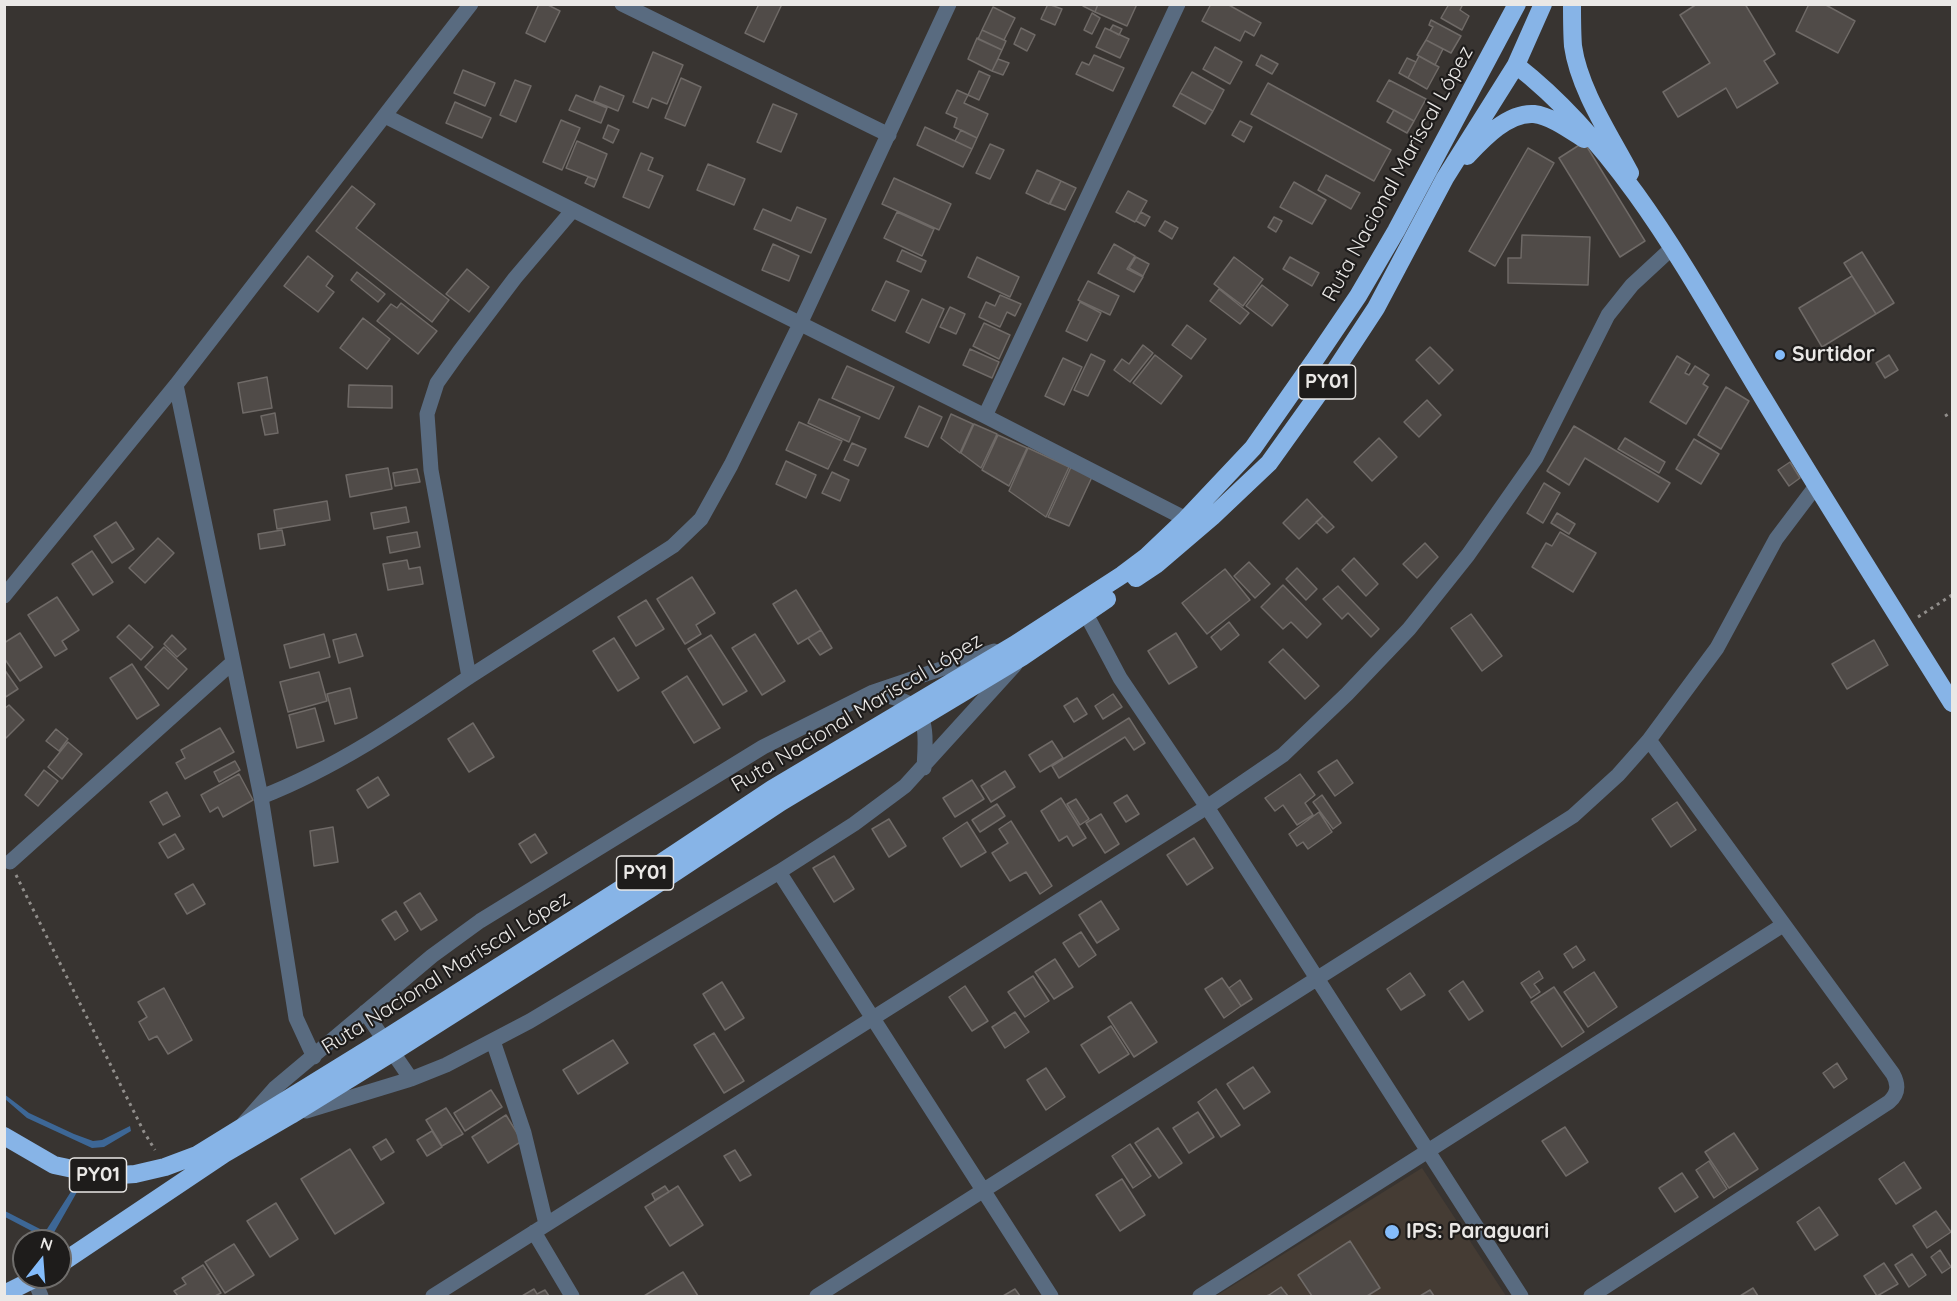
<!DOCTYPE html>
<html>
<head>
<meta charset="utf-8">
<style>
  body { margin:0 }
  #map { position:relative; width:1957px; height:1301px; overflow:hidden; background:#383431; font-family:Quicksand,sans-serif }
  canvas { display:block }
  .frame { position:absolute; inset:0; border:6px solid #eae8e6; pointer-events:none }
  .north { position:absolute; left:12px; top:1229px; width:60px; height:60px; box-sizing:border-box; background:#1e1c1b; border:2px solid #706e6c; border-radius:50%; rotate:17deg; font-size:16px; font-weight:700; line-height:24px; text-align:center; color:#eae8e6 }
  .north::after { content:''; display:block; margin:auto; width:21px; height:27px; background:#84bcfb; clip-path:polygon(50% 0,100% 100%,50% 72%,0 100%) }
</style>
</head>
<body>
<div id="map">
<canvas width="1957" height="1301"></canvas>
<div class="frame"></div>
<div class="north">N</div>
</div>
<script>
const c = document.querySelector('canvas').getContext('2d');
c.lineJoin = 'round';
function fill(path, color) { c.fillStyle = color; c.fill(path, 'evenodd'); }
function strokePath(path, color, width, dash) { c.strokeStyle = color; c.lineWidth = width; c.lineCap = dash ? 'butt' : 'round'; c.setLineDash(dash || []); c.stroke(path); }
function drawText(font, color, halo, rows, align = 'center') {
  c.font = font + ' Quicksand,sans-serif'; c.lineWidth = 4.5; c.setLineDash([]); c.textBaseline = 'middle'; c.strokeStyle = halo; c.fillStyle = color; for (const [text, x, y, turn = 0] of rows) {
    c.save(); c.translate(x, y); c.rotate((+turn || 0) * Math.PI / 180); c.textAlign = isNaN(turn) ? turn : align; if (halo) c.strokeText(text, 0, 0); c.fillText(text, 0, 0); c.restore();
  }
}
fill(new Path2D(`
  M1422,1168L1506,1296H1216Z`), '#453c34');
fill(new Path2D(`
  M4,1094L29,1113L74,1134L93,1141L102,1140L130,1126L131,1131L104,1147L92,1148L27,1118L5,1099Z
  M72,1190L77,1192L52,1236L47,1239L5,1217V1211L42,1230L47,1229Z`), '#3d6796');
const building = new Path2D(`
  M539,4H546L560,11L545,42L526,33Z
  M759,4H782L764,42L745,33Z
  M1048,4L1062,9L1055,25L1041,19Z
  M1084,4H1098L1095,12L1083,6Z
  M1098,4H1137L1127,26L1095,12Z
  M1211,4H1227L1261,23L1254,36L1245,31L1240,41L1202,21Z
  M1449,4H1463L1460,10L1469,16L1462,30L1441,18Z
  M1697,4H1745L1775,54L1764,61L1778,83L1737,108L1726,88L1678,117L1663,92L1710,63L1680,15Z
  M1809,4H1824L1855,21L1838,53L1796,31Z
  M993,7L1015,18L1004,40L982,30Z
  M1092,13L1100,18L1092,34L1084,30Z
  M1431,20L1461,36L1451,53L1426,40L1433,27L1429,25Z
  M1113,25L1122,29L1119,35L1110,30Z
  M1021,28L1035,35L1027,51L1014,44Z
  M1105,28L1129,39L1120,58L1096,47Z
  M982,30L1006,41L1002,50L978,39Z
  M977,38L1002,50L992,71L968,59Z
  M1426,40L1443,49L1435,65L1417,55Z
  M1215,47L1242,62L1230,84L1203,69Z
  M653,52L683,65L667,104L652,98L648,108L633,102Z
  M1094,55L1124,68L1113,91L1076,74L1082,62L1089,65Z
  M1261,55L1278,64L1272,74L1256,65Z
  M1419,56L1439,67L1427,89L1408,78Z
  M1407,58L1416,62L1408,78L1399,73Z
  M998,59L1009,63L1003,75L992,71Z
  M463,70L495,83L485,106L454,93Z
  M979,71L990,76L979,100L968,95Z
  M1192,72L1224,90L1213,111L1180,93Z
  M681,78L701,87L685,126L665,118Z
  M515,80L531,86L516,122L500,115Z
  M1389,80L1426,99L1414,121L1377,101Z
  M1268,83L1391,150L1374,181L1251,114Z
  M600,86L624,96L618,111L594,101Z
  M957,90L968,95L964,103L988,114L977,138L954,127L957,118L946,113Z
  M1180,93L1213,111L1205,124L1173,106Z
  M576,95L607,108L601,123L569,110Z
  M455,102L491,118L482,138L446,123Z
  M773,104L797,114L781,152L757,142Z
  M1394,110L1414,121L1407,133L1387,122Z
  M561,120L580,128L562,170L543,162Z
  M1240,121L1252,127L1244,142L1232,135Z
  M608,125L619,130L613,143L603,138Z
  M925,127L972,149L963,167L917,145Z
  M961,130L977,138L972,149L955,141Z
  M577,141L607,154L597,180L566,168Z
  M1584,142L1645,241L1620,257L1559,158Z
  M990,144L1004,150L990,179L976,173Z
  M1528,148L1554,163L1495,266L1469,251Z
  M641,153L653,158L648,170L663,176L649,208L623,197Z
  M708,164L745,179L734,205L697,190Z
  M1037,170L1061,181L1049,204L1026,193Z
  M1326,175L1360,193L1351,209L1318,190Z
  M588,177L597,180L594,187L585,183Z
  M894,178L951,204L939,230L882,204Z
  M1061,181L1076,188L1065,210L1050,204Z
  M1294,182L1326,200L1312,224L1280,207Z
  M352,186L375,204L356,228L449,300L432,322L316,231Z
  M1128,191L1147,201L1135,222L1116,212Z
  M797,207L826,219L811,253L754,229L763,209L791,221Z
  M897,212L934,229L922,256L884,238Z
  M1141,212L1150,217L1145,226L1136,221Z
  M1274,217L1282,221L1276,232L1268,227Z
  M1165,221L1178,228L1172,239L1159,231Z
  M1522,235L1590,237L1588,285L1508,283V258H1521Z
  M773,244L799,256L789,281L762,270Z
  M1114,244L1135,256L1127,269L1143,277L1134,292L1098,273Z
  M902,250L926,261L921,272L897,261Z
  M1862,252L1894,303L1876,314L1844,263Z
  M308,256L333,276L326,286L334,292L318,312L284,286Z
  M977,257L1019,277L1010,297L968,277Z
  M1136,257L1149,264L1143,276L1129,268Z
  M1234,257L1263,279L1243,306L1214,284Z
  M1290,257L1319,273L1312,286L1283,269Z
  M467,269L489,287L469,312L446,294Z
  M357,272L385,294L378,302L351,280Z
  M1852,276L1876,314L1822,347L1799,308Z
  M886,281L909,291L895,321L872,310Z
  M1088,281L1119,296L1110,315L1078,300Z
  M1262,285L1288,305L1272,326L1246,306Z
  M1219,289L1249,313L1240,324L1210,301Z
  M1000,295L1021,304L1015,316L1007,312L1000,327L979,317L986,302L995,306Z
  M922,299L944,309L929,343L906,332Z
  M1080,302L1101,313L1087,341L1066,331Z
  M401,303L437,331L418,354L377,321L391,304L397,308Z
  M950,307L965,314L956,334L940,327Z
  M363,318L390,339L367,369L340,348Z
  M984,323L1010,335L999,359L973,346Z
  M1187,325L1206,339L1191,359L1172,345Z
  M1143,345L1153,353L1130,382L1114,370L1122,359L1129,364Z
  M1430,347L1453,370L1439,384L1416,360Z
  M970,349L999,362L992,378L963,365Z
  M1091,354L1105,361L1088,396L1074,390Z
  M1155,355L1182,376L1161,404L1133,383Z
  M1889,355L1898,370L1885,378L1876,363Z
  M1677,356L1690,364L1685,373L1689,375L1695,366L1709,375L1703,384L1708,387L1686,424L1650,402Z
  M1063,358L1082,367L1064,405L1045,396Z
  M847,366L894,387L879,419L832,398Z
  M267,377L272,408L243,413L238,383Z
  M349,385L392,386V408L348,407Z
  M1726,387L1749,401L1721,449L1698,435Z
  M819,399L860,417L849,442L808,423Z
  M1427,400L1441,415L1419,437L1404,422Z
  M919,406L942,417L928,447L905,437Z
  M275,413L278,433L265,435L261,416Z
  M951,414L973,424L960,453L941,438Z
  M799,422L842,441L828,469L786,450Z
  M974,424L997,434L981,468L961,453Z
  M1574,426L1670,483L1658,502L1585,458L1569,485L1547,471Z
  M998,435L1027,448L1009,486L982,470Z
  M1379,438L1397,457L1372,481L1354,462Z
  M1625,438L1665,462L1659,473L1618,449Z
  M1694,439L1719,454L1701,484L1676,469Z
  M852,443L866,449L858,466L844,460Z
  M1028,448L1069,467L1046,517L1009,491Z
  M786,461L816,475L806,498L776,484Z
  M1790,462L1800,478L1789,486L1778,470Z
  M1071,467L1092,477L1069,526L1048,517Z
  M388,468L392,489L350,497L346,475Z
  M417,469L420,482L395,486L393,473Z
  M832,472L849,480L840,501L822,493Z
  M1544,483L1560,493L1543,523L1527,513Z
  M1307,499L1323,516L1299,539L1283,523Z
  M327,501L330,520L277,529L274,510Z
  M406,507L409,522L374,529L371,513Z
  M1557,513L1575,524L1569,534L1551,523Z
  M1323,516L1334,527L1327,533L1316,522Z
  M116,522L134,549L112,563L94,536Z
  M282,530L285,545L260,549L258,534Z
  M417,532L420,547L390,553L387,537Z
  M1560,532L1596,553L1573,592L1532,567L1546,543L1552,546Z
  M158,538L174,553L145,583L129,568Z
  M1425,543L1438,557L1417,578L1403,564Z
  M92,551L113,582L93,595L72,564Z
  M1354,558L1378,584L1366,596L1342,570Z
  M407,560L409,569L420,567L423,584L388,590L383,564Z
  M1249,562L1270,584L1255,598L1234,576Z
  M1297,568L1317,589L1306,600L1286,579Z
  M1225,569L1250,600L1207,634L1182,603Z
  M692,577L715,613L696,625L701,634L685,644L657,599Z
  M1283,585L1321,624L1307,638L1291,622L1283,629L1261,607Z
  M1338,586L1379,629L1371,637L1348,613L1342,619L1323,599Z
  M796,590L821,630L798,644L773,604Z
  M57,597L79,630L62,641L67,649L55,656L28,615Z
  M646,600L664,629L636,646L618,617Z
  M1471,614L1502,656L1482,671L1451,628Z
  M1229,622L1239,635L1221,650L1211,637Z
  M129,625L153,647L141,660L117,637Z
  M821,630L832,648L820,655L808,638Z
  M20,633L42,667L20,681L4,658V643Z
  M1176,633L1197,667L1169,684L1148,651Z
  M324,634L330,657L290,668L284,645Z
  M356,634L363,656L339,663L333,640Z
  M755,634L785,681L762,695L732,648Z
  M172,635L186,649L177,657L164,644Z
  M711,635L747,691L723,705L688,649Z
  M614,638L639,678L618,691L593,651Z
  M1874,640L1888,665L1847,689L1832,664Z
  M164,647L187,669L168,689L145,667Z
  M1283,649L1319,686L1305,699L1269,662Z
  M132,664L159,705L137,719L110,678Z
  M4,669L18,689L4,698Z
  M319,672L327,701L288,712L280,682Z
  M687,676L720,728L694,743L662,692Z
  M350,688L357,718L335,724L327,694Z
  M1113,694L1122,707L1103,719L1095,706Z
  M1077,698L1087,714L1074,722L1064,706Z
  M9,705L24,720L4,740V709Z
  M315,708L324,741L297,748L289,715Z
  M1129,718L1145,743L1134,750L1125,737L1059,778L1052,766Z
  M473,723L494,757L469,772L448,739Z
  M220,728L234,752L185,779L176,763L185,758L181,750Z
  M56,729L68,739L59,751L46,741Z
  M1052,741L1063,758L1040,772L1029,755Z
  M68,742L82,754L62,779L48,767Z
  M1337,760L1353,783L1335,796L1318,772Z
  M235,761L240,770L219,782L214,772Z
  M44,770L58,781L38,806L25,795Z
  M1005,771L1015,787L991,802L981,786Z
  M239,774L253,800L223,817L218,807L210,812L201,795Z
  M1300,774L1315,795L1305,803L1313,815L1297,825L1283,805L1275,811L1265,798Z
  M378,777L389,795L368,808L357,790Z
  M972,780L984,799L955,817L943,798Z
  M167,792L180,816L163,825L150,802Z
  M1127,795L1139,814L1126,822L1114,803Z
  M1322,795L1341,823L1333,829L1313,802Z
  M1061,798L1086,838L1073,846L1067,836L1059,841L1041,811Z
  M1076,799L1089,819L1080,825L1067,804Z
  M1677,802L1696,830L1671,847L1652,819Z
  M997,804L1005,816L980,832L972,820Z
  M1319,812L1332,832L1308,849L1303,842L1297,846L1289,834Z
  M1101,814L1119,844L1105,853L1086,823Z
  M889,819L906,846L889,857L872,829Z
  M1011,821L1052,886L1040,894L1026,872L1010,881L992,853L1008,843L999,829Z
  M967,822L986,852L961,867L943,838Z
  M333,827L338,862L314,866L310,831Z
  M175,834L184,849L168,858L159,843Z
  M535,834L547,853L531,863L519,844Z
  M1194,838L1213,868L1187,885L1167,855Z
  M834,856L854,889L834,902L813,868Z
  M193,884L205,904L187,914L175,894Z
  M420,893L437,920L421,930L404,903Z
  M1101,901L1119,929L1097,943L1079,915Z
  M396,911L408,931L395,940L382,920Z
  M1081,932L1096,955L1079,967L1063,943Z
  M1576,946L1585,960L1573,968L1564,954Z
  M1055,959L1073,987L1054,999L1035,972Z
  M1539,971L1543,978L1534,984L1540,992L1531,998L1521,983Z
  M1594,972L1617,1007L1588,1027L1564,992Z
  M1410,973L1425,995L1401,1010L1387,989Z
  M1033,976L1049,1001L1025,1017L1008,992Z
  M1222,978L1241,1006L1224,1018L1205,989Z
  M1240,980L1252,999L1241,1006L1229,988Z
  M1463,981L1483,1011L1469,1020L1449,991Z
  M722,982L744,1018L725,1030L703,994Z
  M965,986L988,1021L972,1031L949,997Z
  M1554,987L1584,1032L1562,1047L1531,1002Z
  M164,988L192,1040L168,1054L157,1036L149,1040L139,1022L147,1017L138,1002Z
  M1131,1002L1157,1042L1134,1057L1108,1017Z
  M1015,1012L1029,1032L1005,1048L992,1027Z
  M1111,1026L1129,1054L1099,1073L1081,1045Z
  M714,1033L744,1081L724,1093L694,1045Z
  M613,1040L628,1063L578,1094L563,1070Z
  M1837,1063L1847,1079L1834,1088L1823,1073Z
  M1253,1067L1270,1092L1244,1109L1227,1084Z
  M1046,1068L1065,1097L1046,1110L1027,1080Z
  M1216,1089L1240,1125L1221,1137L1198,1102Z
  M491,1090L502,1107L465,1131L454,1113Z
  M446,1108L463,1134L442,1146L426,1120Z
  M1198,1112L1214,1137L1189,1153L1173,1128Z
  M506,1115L522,1141L488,1163L472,1137Z
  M1565,1127L1588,1162L1566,1176L1542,1141Z
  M1158,1128L1182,1163L1159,1178L1135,1143Z
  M432,1131L442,1147L427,1156L417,1140Z
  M1734,1133L1758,1169L1729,1188L1705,1152Z
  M386,1139L394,1152L381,1160L373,1147Z
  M1130,1144L1151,1176L1133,1188L1112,1156Z
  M350,1149L384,1203L335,1234L301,1179Z
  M735,1150L751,1175L740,1181L724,1156Z
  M1709,1161L1727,1189L1714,1198L1696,1170Z
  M1904,1162L1921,1188L1896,1204L1879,1179Z
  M1682,1173L1698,1197L1675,1212L1659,1188Z
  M1122,1179L1145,1215L1120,1231L1096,1195Z
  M665,1186L669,1192L655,1200L652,1194Z
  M678,1186L703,1225L670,1246L645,1207Z
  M276,1203L298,1239L270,1257L247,1221Z
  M1819,1207L1838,1235L1815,1250L1797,1222Z
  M1936,1211L1951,1232L1927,1248L1913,1226Z
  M1350,1241L1380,1288L1367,1296H1312L1298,1275Z
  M234,1244L254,1275L225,1293L205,1262Z
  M1940,1250L1951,1267L1942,1273L1931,1257Z
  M1912,1254L1926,1275L1909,1287L1895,1265Z
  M1884,1263L1898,1284L1877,1296L1864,1276Z
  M203,1265L221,1293L215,1296H178L174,1291L186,1284L182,1278Z
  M683,1272L698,1296H644Z
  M1281,1287L1288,1296H1266L1269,1295Z
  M1753,1288L1758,1296H1740Z
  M534,1289L537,1294L545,1290L549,1296H522Z
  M1015,1289L1020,1296H1003Z
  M1430,1290L1434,1296H1420Z`);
fill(building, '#504b48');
strokePath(building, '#6f6a67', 1.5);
strokePath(new Path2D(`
  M1945,416L1952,412
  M1918,617L1952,595
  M16,875L144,1132L155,1150`), '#918e8b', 3, [3, 4.5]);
strokePath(new Path2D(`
  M622,4L889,135
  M385,116L985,416L1186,519
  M572,211L515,278L459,352L437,383L427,414L431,470L469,677L673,546L701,519L731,465L800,324L949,4
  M176,385L261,797L296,1018L314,1057
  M985,416L1178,4
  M4,596L176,385L471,4
  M1086,614L1120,678L1207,807L1521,1296
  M873,692C884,696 903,698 913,706C929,718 925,749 924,768
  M261,797C336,768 403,722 469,677
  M10,862L233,662
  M779,872L1051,1296
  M365,1012L411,1079
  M493,1041L524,1133L546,1224
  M306,1111L411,1079L446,1065L530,1021L779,872L854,824L905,786L1015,665
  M244,1123L275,1088L432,956L480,921L763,747L873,692L994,651
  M534,1232L572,1296
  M34,1279L41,1296
  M433,1296L1207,807L1283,755L1347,694L1409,629L1468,555L1536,458L1608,315L1632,285L1672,248
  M817,1296L1573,816L1618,775L1649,740L1717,648L1776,539L1816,486
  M1200,1296L1783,925
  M1591,1296L1889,1102C1898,1094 1899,1085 1893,1074L1649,740`), '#596b80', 15);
strokePath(new Path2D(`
  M1572,4C1572,18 1572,33 1573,46C1579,89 1610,135 1630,173
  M1516,65C1626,151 1692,281 1763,398C1825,501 1889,602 1952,703
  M1467,156C1483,139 1508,112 1534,114C1551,116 1570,130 1584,139
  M1136,578L1157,564L1212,517L1269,463L1332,375L1376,308L1445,178L1516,65L1543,4
  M4,1136L54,1165L106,1176L135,1174L165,1167L197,1155L385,1039L641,876L772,789L1014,645L1122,575L1146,557L1186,519L1253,448L1316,358L1358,296L1396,231L1517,4
  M60,1264L224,1154L291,1115L393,1052L650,889L781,802L1022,657L1107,599
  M4,1294L38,1277`), '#87b4e7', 18);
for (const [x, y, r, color] of [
  [1780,355,6,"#84bcfb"],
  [1392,1232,8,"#84bcfb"]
]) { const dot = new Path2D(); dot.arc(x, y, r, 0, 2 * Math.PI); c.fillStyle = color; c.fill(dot); strokePath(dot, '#1e1c1b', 2); }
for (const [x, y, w] of [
  [1327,382,57],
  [645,873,57],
  [98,1175,57]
]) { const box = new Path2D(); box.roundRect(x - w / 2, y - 17, w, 34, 4.5); c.fillStyle = '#1e1c1b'; c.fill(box); strokePath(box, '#eae8e6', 1.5); }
drawText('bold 20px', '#eae8e6', null, [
  ["PY01",1327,382],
  ["PY01",645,873],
  ["PY01",98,1175]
]);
drawText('21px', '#eae8e6', '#1e1c1b', [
  ["Ruta Nacional Mariscal López",1398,174,-61],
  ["Ruta Nacional Mariscal López",857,713,-31],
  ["Ruta Nacional Mariscal López",446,973,-32]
]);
drawText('bold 21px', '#eae8e6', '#1e1c1b', [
  ["Surtidor",1792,355],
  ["IPS: Paraguari",1406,1232]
], 'left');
</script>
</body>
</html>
